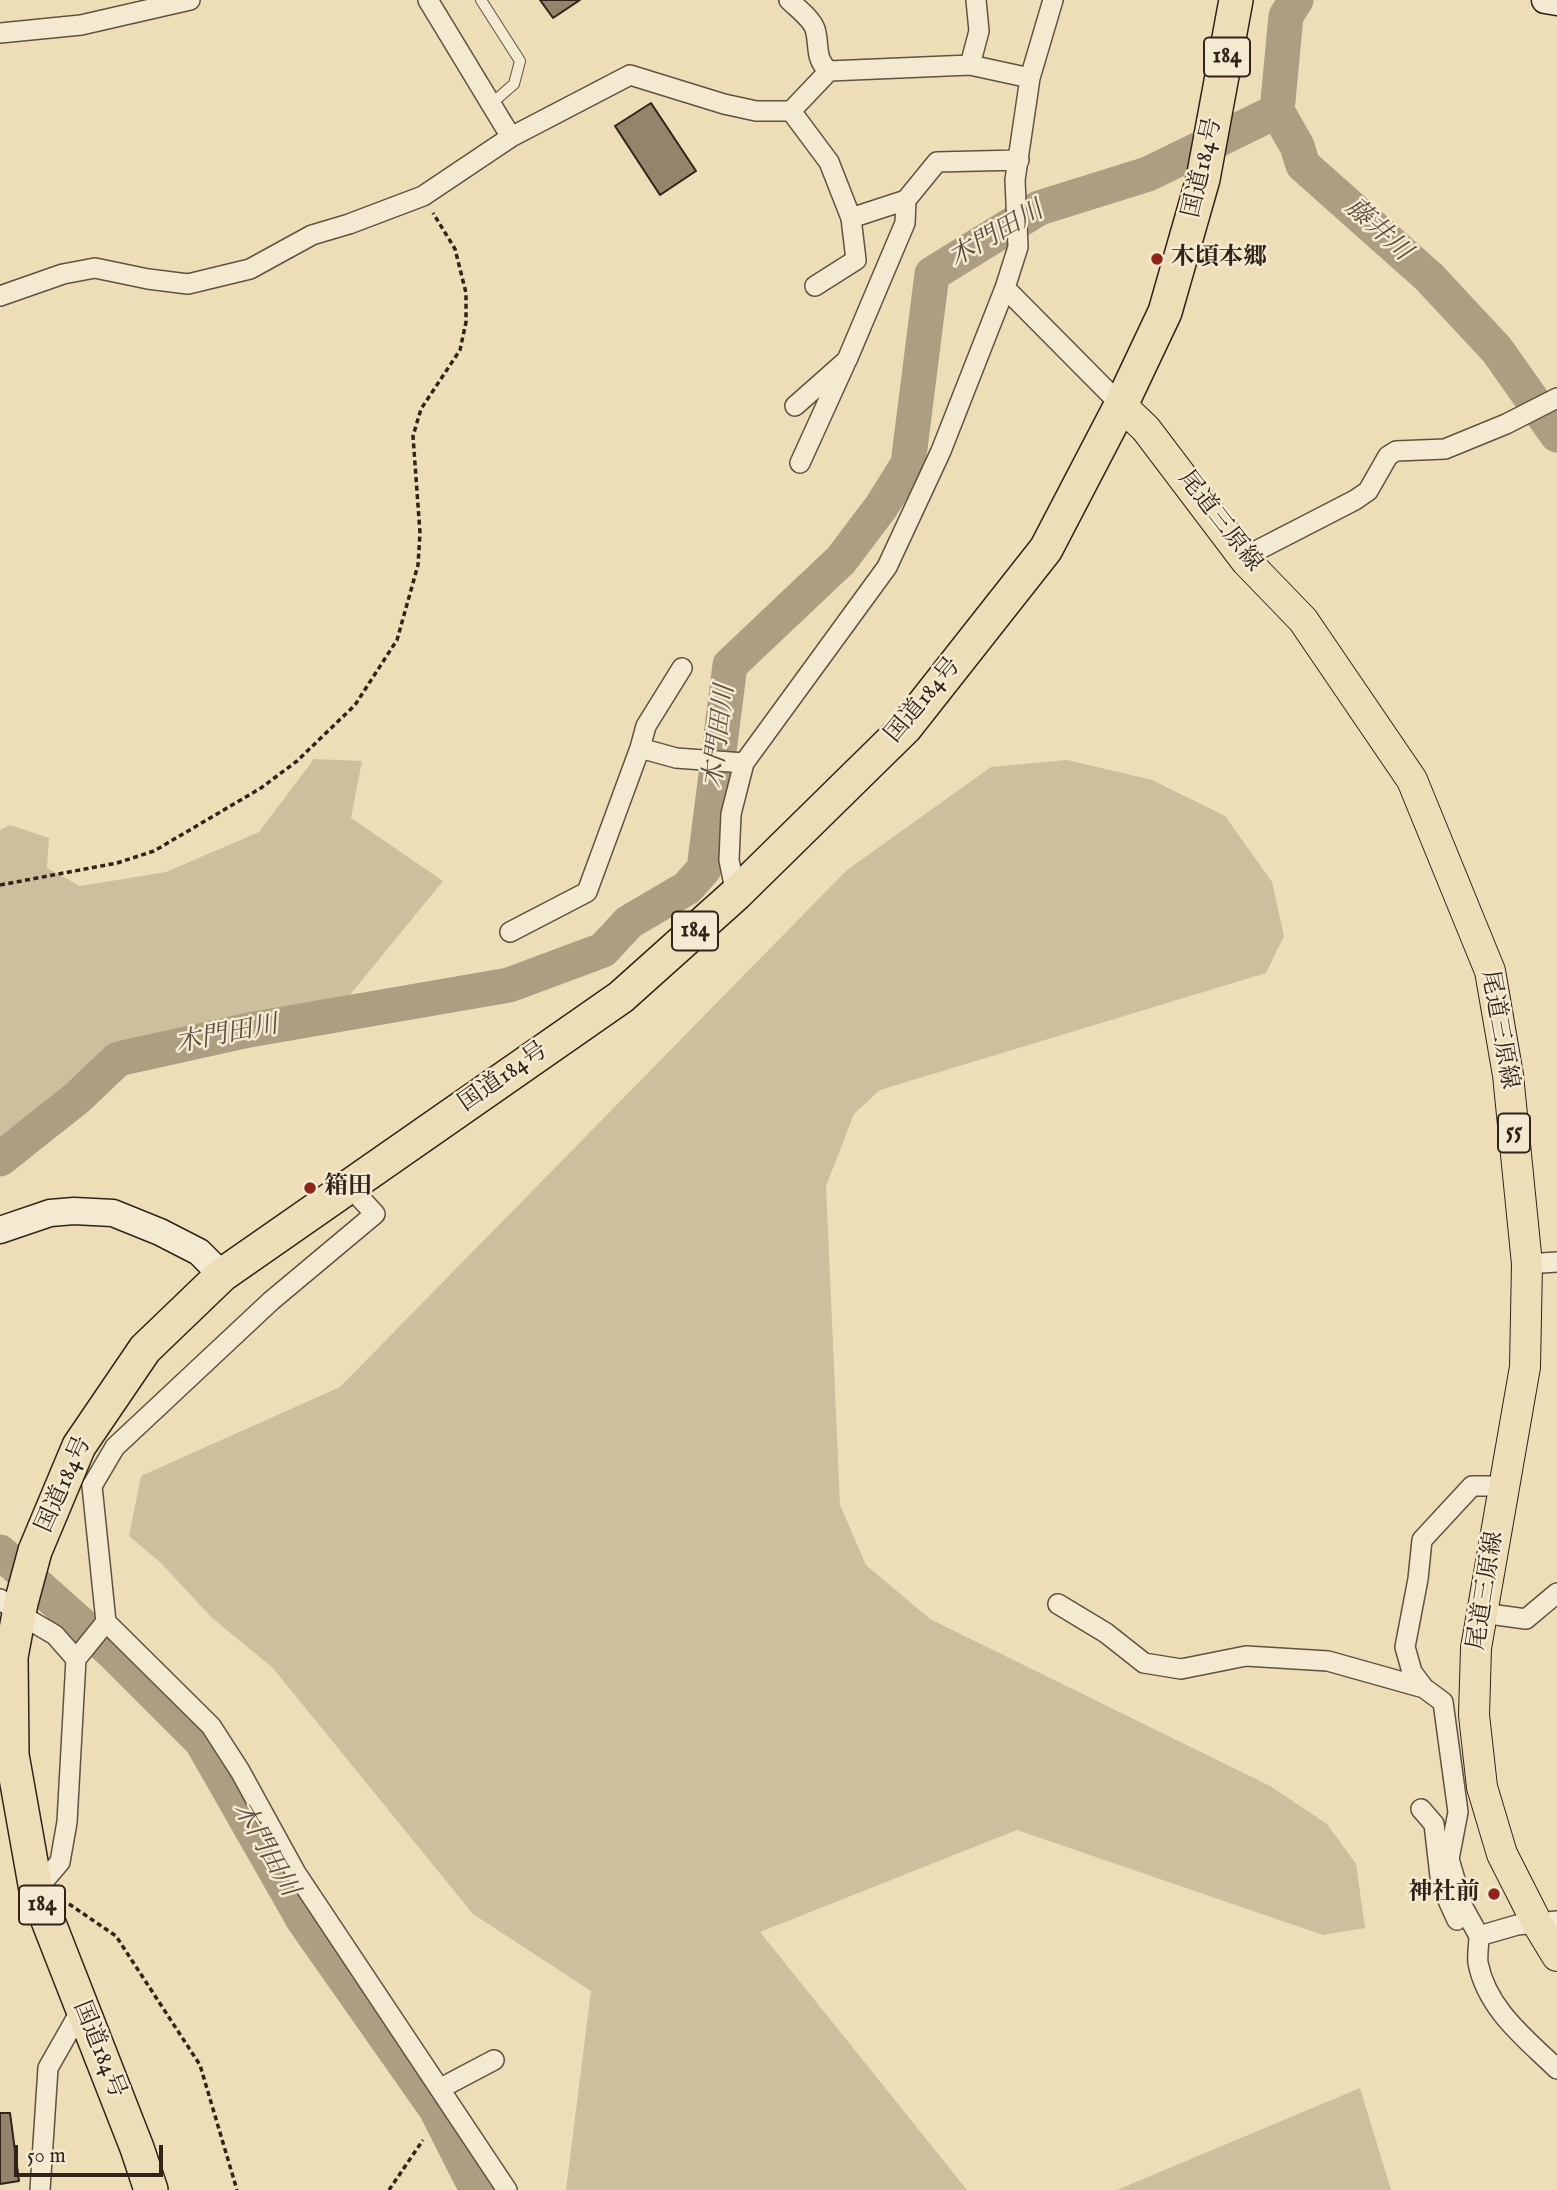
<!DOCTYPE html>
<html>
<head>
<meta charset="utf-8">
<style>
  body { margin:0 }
  #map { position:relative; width:1557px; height:2190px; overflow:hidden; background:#eddeb8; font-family:"IM FELL English",serif }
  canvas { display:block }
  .scale { position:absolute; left:14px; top:2145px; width:149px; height:32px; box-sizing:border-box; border:4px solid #312318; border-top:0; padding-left:9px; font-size:21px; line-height:24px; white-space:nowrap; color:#312318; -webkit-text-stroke:5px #f3ead1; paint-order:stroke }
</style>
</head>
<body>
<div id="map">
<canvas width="1557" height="2190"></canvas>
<div class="scale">50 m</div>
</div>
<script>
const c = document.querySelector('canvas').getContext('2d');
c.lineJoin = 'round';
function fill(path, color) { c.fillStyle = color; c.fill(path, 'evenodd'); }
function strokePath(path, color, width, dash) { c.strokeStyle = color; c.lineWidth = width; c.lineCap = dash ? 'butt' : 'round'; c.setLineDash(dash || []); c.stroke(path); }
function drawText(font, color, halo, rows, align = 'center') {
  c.font = font + ' "IM FELL English","Noto Serif JP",serif'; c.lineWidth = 5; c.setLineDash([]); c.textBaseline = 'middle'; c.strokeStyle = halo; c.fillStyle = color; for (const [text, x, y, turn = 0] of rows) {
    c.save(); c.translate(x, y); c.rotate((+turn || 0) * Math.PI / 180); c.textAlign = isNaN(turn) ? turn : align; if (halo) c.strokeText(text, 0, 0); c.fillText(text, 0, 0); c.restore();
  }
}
fill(new Path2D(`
  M314,759L362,761L351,818L443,881L340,1007L121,1041L0,1143V830L10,825L49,838L47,868L80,886L166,872L259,832Z
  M1067,760L1152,780L1225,816L1272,882L1284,936L1266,973L880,1090L854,1114L826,1186L840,1505L866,1565L930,1619L1270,1786L1327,1824L1356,1864L1365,1928L1323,1935L1017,1830L760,1932L967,2190H566L591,1991L473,1914L272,1667L212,1618L161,1563L129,1536L141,1476L340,1387L847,870L991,767Z
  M1360,2088L1391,2190H1117Z`), '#cdbe9d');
strokePath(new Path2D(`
  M1296,0L1286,16L1277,111L1297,146L1303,165L1429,277L1497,350L1557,435
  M0,1159L77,1098L118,1059L249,1030L509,985L603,950L629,922L687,888L704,869L730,665L841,560L881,507L908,464L932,274L1039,208L1148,174L1277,111
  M0,1552L111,1651L202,1742L304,1921L436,2109L477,2190`), '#ad9e82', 35);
const building = new Path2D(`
  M540,0H580L553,18Z
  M651,103L696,171L660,195L615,126Z
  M0,2113H10L19,2181L0,2184Z`);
fill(building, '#93846b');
strokePath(building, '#312318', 2);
const lane = new Path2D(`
  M481,0L520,61L514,84L491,104`);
const street = new Path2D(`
  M428,0L511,137
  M789,0C797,8 812,19 815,29C820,45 814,59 829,71
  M0,33L81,25L190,0
  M970,65L979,31L976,0
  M791,111L829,162L851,218L856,260L815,286
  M851,218L906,200L937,162L1019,160
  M1005,288L1121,405
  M0,296L63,274L95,268L148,279L188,284L250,269L312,235L349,224L423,196L511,137L630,75L724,104L756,111H791L829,71L970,65L1030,78
  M795,406L847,360L905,223L906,200
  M800,463L845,364
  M1246,561L1256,551L1355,500L1368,491L1388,456L1396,451L1445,449L1506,424L1557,398
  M640,748L676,758L744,763
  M736,894L729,860L731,814L744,763L887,567L941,451L1005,288L1018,247L1015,180L1030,78L1053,0
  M510,932L587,892L640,748L646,726L682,668
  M1527,1264L1557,1262
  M0,1599L19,1614L55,1635L76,1659
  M1058,1604L1106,1633L1144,1663L1181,1669L1246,1656L1328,1661L1424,1688L1443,1702L1458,1812L1449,1859L1463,1907L1479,1936
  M1482,1613L1526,1619L1557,1593
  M106,1622L211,1726L240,1771L296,1873L507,2190
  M1424,1688L1412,1672L1405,1647L1418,1579L1422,1540L1472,1486H1504
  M1421,1809L1434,1824L1441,1885L1457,1920
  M36,1890L60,1862L67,1822L76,1659L106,1622L92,1486L115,1447L271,1301L375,1214L349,1186
  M1557,1921L1517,1925L1479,1936C1479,1944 1477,1954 1478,1963C1487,2009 1525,2038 1557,2069
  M441,2088L494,2060
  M40,2190L48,2068L81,2010`);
const secondary = new Path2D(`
  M1545,0L1557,2
  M0,1230L50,1213L74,1211L113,1213L160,1232L199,1252L222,1275`);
const primary = new Path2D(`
  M1121,405L1146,429L1246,561L1303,620L1412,780L1490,971L1508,1075L1527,1264L1525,1367L1476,1648L1474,1715L1482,1787L1502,1854L1537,1923L1557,1956`);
const highway = new Path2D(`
  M151,2190L137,2148L36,1890L12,1755L11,1657L21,1603L35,1551L79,1446L145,1349L222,1275L621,997L736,894L905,728L1046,549L1121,405L1165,312L1203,179L1236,0`);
strokePath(lane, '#605240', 12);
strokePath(street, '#605240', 22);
strokePath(secondary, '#312318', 29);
strokePath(primary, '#312318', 32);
strokePath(highway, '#312318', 36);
strokePath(new Path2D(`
  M0,885L117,863L154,851L261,788L297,761L355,705L397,640L418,565L420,533L413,436L421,409L460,350L466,322V293L455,249L433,213
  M69,1904L116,1936L200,2065L237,2190
  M389,2190L423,2140`), '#312318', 3.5, [5, 3.5]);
strokePath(lane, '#f3ead1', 10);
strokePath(street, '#f3ead1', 19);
strokePath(secondary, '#f3ead1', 26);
strokePath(primary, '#eddeb8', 30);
strokePath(highway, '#eddeb8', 33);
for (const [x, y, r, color] of [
  [1157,259,7,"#8f2418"],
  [310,1188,7,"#8f2418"],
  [1494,1894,7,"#8f2418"]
]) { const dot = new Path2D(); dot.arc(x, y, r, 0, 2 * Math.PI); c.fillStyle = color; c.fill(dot); strokePath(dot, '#f3ead1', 2.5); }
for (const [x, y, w] of [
  [1227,57,46],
  [695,931,46],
  [1514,1133,32],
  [42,1905,46]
]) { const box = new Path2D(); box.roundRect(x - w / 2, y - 19.5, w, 39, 5); c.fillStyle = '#f3ead1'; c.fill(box); strokePath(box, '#312318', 2); }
drawText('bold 23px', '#312318', null, [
  ["184",1227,57],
  ["184",695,931],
  ["55",1514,1133],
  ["184",42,1905]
]);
drawText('24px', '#312318', '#f3ead1', [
  ["国道184号",1204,168,-77],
  ["尾道三原線",1219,522,52],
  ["国道184号",924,701,-50],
  ["尾道三原線",1498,1030,80],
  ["国道184号",504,1078,-35],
  ["国道184号",65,1485,-66],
  ["尾道三原線",1487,1591,-81],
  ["国道184号",98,2050,68]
]);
drawText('bold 24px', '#312318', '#f3ead1', [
  ["木頃本郷",1171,259],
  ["箱田",324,1188],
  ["神社前",1480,1894,"right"]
], 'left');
drawText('italic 26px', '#5c4e3d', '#f3ead1', [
  ["藤井川",1377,231,42],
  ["木門田川",997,236,-30],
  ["木門田川",721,737,-83],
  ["木門田川",227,1036,-11],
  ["木門田川",264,1850,60]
]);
</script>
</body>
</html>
